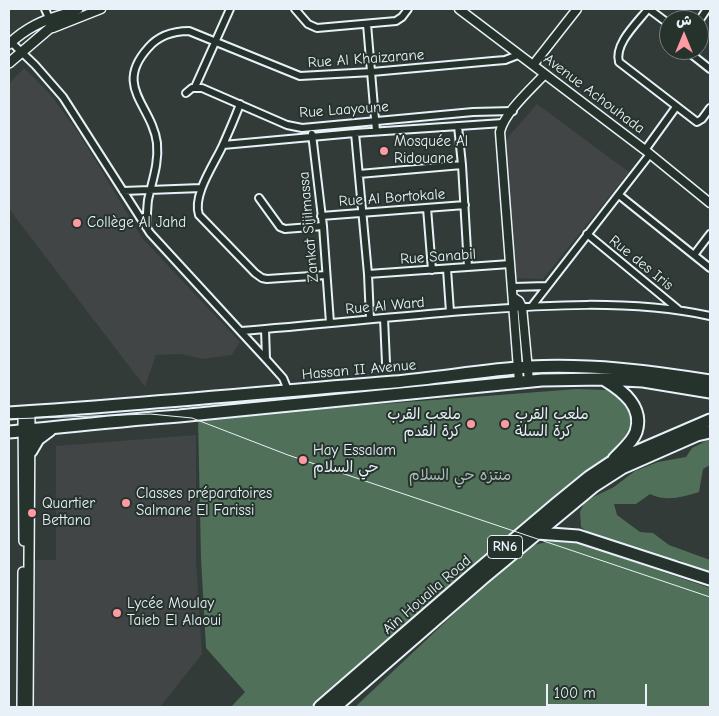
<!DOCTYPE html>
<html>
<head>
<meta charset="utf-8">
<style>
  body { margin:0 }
  #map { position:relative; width:719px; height:716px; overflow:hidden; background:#323b38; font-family:"Comic Neue","Playpen Sans Arabic",sans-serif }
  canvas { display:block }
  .frame { position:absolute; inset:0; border:10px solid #e8f1f8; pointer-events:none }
  .north { position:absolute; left:659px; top:10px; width:50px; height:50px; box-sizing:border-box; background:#26332d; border:1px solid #747f7e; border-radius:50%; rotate:0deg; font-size:14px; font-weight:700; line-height:20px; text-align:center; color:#e8f1f8 }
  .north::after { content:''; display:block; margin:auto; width:18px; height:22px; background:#ff9aa2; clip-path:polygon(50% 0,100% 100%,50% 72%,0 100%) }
  .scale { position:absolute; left:546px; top:684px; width:101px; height:22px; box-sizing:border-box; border:2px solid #e8f1f8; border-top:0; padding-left:6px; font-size:15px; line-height:18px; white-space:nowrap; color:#e8f1f8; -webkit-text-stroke:4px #26332d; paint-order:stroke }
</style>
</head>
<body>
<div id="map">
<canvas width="719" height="716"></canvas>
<div class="frame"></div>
<div class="north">ش</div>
<div class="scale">100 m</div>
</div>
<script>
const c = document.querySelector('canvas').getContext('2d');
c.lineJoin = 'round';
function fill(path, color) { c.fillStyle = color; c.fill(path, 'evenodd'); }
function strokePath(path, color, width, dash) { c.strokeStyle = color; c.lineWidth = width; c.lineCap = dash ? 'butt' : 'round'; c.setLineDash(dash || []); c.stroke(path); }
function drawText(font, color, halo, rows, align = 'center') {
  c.font = font + ' "Comic Neue","Playpen Sans Arabic",sans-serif'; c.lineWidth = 4; c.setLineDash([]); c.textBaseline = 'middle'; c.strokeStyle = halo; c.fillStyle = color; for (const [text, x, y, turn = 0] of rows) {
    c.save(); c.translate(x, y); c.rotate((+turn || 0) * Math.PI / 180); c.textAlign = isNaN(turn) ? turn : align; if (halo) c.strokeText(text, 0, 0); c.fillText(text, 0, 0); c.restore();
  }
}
fill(new Path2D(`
  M24,68L50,94L80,135L142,238L240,342L232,355L202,359L181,354L156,355L145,387L9,209V84Z
  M537,104L629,172L543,279L514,278L504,142Z
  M196,435V561L202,654L160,707H34V560H56V446Z`), '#414545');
fill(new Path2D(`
  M577,389L607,390L621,394C637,427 633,432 611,459L325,707H231L245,692L206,648L201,558L198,418Z
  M710,439V465L703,469L699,492C683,497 666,502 650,494L636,504H614L617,515L640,532L653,533L669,545L710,560V576L679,560H663L597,539L581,527L580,512L585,501L614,487L635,471L658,462L686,457L692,448Z
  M560,539L578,543L710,588V707H355L525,547Z`), '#507059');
const minor = new Path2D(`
  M45,9L49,18
  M295,9L308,24L317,28L396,21L402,17L408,9
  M648,9C637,23 614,44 619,62L697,122L702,119L710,108
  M649,9L669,24
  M699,21L707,9
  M367,24L376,131
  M11,42L35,65L63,97L150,233L266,359L283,378L288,390
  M686,50L710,69
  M195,87L230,9
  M186,93L192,88H202L287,125L302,128L473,112L513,111
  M240,104C235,118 229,131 223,145C215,163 192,195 199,215L255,273L262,278L267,279L326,275
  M458,126L462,165L468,267
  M355,133L368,274L370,319
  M312,134L323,226L330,323
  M223,145L355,133L503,123
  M645,150L676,107
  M359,174L462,165
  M123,191L201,188
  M619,195L710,268
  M259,198L280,227L285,229L323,226
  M427,208L432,270
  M321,216L465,205
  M146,227C147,218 147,209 148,200C152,181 159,164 157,143C152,105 113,87 148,48C159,35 173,31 189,31L300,76L372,72L493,61L505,60L518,55
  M587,234L679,310
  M694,255L710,234
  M447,269L450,312
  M368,274L510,264
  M513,287L547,286
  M532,306L650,154
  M384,318L386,363
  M265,329L266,359
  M241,331C316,325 390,317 464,311C545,305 630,299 710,316`);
const tertiary = new Path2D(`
  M459,9L645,150L710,203
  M53,28L101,9
  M533,65L577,9
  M513,297L519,301L522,307L529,381
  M519,382L500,132C504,113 531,89 544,75`);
const secondary = new Path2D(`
  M9,44C26,28 43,20 65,14
  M9,63L57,22L78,9
  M23,412L24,541
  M22,707L23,572
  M28,707L30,411`);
const trunk = new Path2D(`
  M605,380C623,391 644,407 636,432C632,443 621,451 614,459
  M9,413C137,405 266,392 394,382C439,378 484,370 529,367C591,364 650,371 710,381
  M9,432C65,427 122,420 179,416L542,380L603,379L643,381L710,392
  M31,451L38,439L50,430
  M537,533L578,536L710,579
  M320,707L471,576L556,504L589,477L610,463L710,420
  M335,707L482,579L594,486L622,468L697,435L710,432`);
strokePath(minor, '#e8f1f8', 10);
strokePath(tertiary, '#e8f1f8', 11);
strokePath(secondary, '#e8f1f8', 12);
strokePath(trunk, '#e8f1f8', 15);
strokePath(minor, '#26332d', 6);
strokePath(tertiary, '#26332d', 8);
strokePath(secondary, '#26332d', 9);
strokePath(trunk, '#26332d', 11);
strokePath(new Path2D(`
  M9,419L150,414L192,418L288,455L710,597`), '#e8f1f8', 1);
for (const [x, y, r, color] of [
  [384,151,5,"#ff9aa2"],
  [77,223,5,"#ff9aa2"],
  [471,424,5,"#ff9aa2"],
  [505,424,5,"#ff9aa2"],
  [303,460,5,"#ff9aa2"],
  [126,503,5,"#ff9aa2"],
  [32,513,5,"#ff9aa2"],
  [117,613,5,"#ff9aa2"]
]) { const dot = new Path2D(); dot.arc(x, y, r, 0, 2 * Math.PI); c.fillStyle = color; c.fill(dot); strokePath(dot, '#26332d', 2); }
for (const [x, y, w] of [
  [505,547,35]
]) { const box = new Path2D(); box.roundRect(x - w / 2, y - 11.5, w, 23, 4); c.fillStyle = '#26332d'; c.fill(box); strokePath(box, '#e8f1f8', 1); }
drawText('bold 14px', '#e8f1f8', null, [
  ["RN6",505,547]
]);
drawText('15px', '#e8f1f8', '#26332d', [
  ["Rue Al Khaizarane",366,59,-4],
  ["Avenue Achouhada",594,94,37],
  ["Rue Laayoune",344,110,-4],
  ["Rue Al Bortokale",392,198,-4],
  ["Zankat Sijilmassa",309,227,-95],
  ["Rue Sanabil",438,257,-4],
  ["Rue des Iris",641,263,39],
  ["Rue Al Ward",385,306,-5],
  ["Hassan II Avenue",359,370,-5],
  ["Aïn Houalla Road",427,595,-41]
]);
drawText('15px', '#e8f1f8', '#26332d', [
  ["Mosquée Al",394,142],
  ["Ridouane",394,159],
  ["Collège Al Jahd",87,223],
  ["ملعب القرب",461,415,"right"],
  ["كرة القدم",461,432,"right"],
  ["ملعب القرب",515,415],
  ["كرة السلة",515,432],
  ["Hay Essalam",313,451],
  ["حي السلام",313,468],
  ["Classes préparatoires",136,494],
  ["Salmane El Farissi",136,511],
  ["Quartier",42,504],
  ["Bettana",42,521],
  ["Lycée Moulay",127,604],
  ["Taieb El Alaoui",127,621]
], 'left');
drawText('15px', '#abbdb8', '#26332d', [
  ["منتزه حي السلام",460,476]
]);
</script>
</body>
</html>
